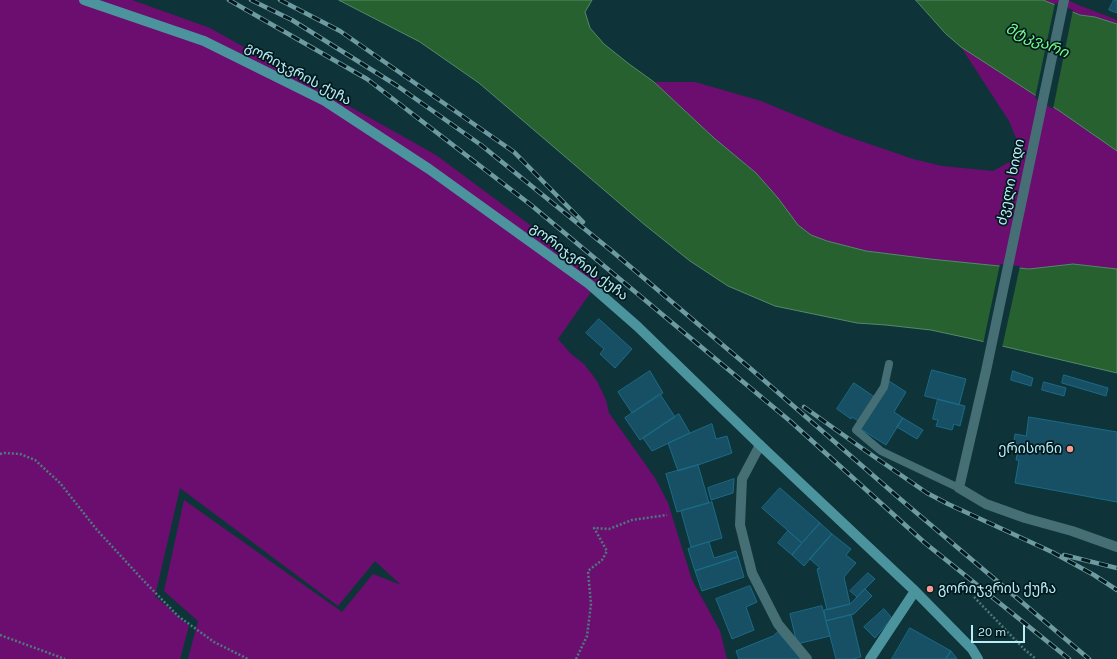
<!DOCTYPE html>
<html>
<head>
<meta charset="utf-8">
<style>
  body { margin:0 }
  #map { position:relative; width:1117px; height:659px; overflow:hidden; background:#0e3439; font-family:Karla,sans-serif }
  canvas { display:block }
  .scale { position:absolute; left:971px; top:625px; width:54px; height:18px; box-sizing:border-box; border:2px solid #baedf5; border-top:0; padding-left:5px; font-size:12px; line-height:14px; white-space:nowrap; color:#baedf5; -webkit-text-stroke:3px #021a1e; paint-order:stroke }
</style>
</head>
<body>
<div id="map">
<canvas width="1117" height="659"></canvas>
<div class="scale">20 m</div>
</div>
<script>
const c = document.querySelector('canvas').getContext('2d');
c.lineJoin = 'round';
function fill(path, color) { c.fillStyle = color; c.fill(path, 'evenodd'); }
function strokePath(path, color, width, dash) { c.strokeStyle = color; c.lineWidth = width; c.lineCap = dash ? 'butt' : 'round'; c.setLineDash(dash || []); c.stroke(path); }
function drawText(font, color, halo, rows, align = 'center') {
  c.font = font + ' Karla,"Noto Sans Georgian",sans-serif'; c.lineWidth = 3.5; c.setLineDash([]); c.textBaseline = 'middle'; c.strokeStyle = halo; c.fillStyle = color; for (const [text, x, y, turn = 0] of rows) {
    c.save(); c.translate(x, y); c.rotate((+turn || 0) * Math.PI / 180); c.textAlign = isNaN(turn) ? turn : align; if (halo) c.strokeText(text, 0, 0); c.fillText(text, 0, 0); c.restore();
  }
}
fill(new Path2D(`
  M0,0H132L210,28L436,155L573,257L600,279L558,339L571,354L584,364L597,381L606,400L609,413L655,478L668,503L692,580L720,631L727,659H188L198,621L164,591L184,500L342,612L373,574L401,585L375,561L338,606L180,488L155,596L189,626L180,659H0Z
  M1043,0H1068L1076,4L1117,20V24L1095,17L1080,15Z
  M961,47L1061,112L1117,151V269L1073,264L1029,269L930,259L866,251L827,241L811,235L798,225L778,198L756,173L714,138L654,82H695L761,101L843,135L913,159L942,166L993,171L1015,159L1017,149L1016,138L1009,121Z`), '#6c0e6f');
const water = new Path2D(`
  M339,0H592L585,12L590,28L604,44L629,64L654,82L714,138L756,173L778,198L798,225L811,235L827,241L866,251L930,259L1029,269L1073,264L1117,269V373L968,338L931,330L886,325L857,323L775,306L728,286L690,261L645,225L479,83L420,42Z
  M916,0H1043L1080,15L1095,17L1117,24V151L1061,112L961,47L946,34Z`);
fill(water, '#26612f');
strokePath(water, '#528b6a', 1);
fill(new Path2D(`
  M1055,3L1073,10L1053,109L1035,98Z
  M1000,264L1020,266L1002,348L983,344Z`), '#0e3439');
const building = new Path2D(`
  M1114,0H1117V13L1109,10Z
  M599,319L632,349L615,368L600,354L604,349L586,333Z
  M932,370L966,379L959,405L925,396Z
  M650,371L663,393L632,413L618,392Z
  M1013,371L1033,378L1031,386L1011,380Z
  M1064,375L1108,388L1106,396L1062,383Z
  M889,381L906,392L894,412L903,418L886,445L859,428Z
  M1044,382L1066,388L1064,396L1042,390Z
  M854,383L876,398L860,422L852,417L851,419L837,409Z
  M660,394L675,417L640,440L625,418Z
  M938,399L965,406L960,426L954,424L952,430L936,426L938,420L933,419Z
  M679,414L690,433L652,451L643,438Z
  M1029,417L1117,432V502L1015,483L1019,460H1016L1018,449L1013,448L1015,434L1026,436Z
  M903,418L923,430L917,439L897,427Z
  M712,424L716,439L727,436L732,453L698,465L678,471L668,443L690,433Z
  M698,465L709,503L677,512L666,474Z
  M734,479L733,493L711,500L708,488Z
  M780,488L820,523L802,543L762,508Z
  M712,502L722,538L691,547L681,511Z
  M820,523L832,534L804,566L792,555Z
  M788,531L802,543L792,555L778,543Z
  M832,534L851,549L846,555L856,563L844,577L850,604L827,610L817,569L820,568L810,559Z
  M709,542L714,558L736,551L738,557L695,571L688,549Z
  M738,557L744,577L702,591L695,571Z
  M868,573L875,579L857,597L850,591Z
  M750,586L757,602L746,607L754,630L732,639L716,599Z
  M865,589L872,596L854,614L826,621L824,610L850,604Z
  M822,606L830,636L797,644L790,614Z
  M884,609L892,618L875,638L864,627Z
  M851,615L861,657L853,659H836L826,621Z
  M910,628L951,651L946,659H892Z
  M778,632L801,659H739L736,651L773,636Z
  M951,651L955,656L957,659H946Z`);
fill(building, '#175065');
strokePath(building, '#1b6b87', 1);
strokePath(new Path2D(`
  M0,454L4,453L20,454L35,460L60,483L97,530L142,579L178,616L214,642L248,659
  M974,597L1024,649L1036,659
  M0,635L65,659
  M576,659L587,636L591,604L588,571L602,560L607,551L594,528L609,529L632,520L667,515`), '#4e797f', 2.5, [2, 2]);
strokePath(new Path2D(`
  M889,364L884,387L856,430L881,451L959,488`), '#456f75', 8);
strokePath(new Path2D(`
  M1064,0L986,371L959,488L986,504L1025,518L1072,531L1117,547
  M760,445L742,479L740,525L752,573L778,624L807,659`), '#456f75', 10);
strokePath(new Path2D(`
  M84,0L204,41L325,101L429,169L589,284L637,326L760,445L915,591L972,649L978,659
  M870,659L915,591`), '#4c949d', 10);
const rail = new Path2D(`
  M229,0L367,79L531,205L790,421L925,543L1069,659
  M251,0L292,20L396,85L481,145L613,252L751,369L899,498L1089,659
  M280,0L340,31L514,152L583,222
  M804,407L863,449L927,493L948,504L1052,552L1094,575L1117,590
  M1064,555L1117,568`);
strokePath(rail, '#6e9ba2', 4.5);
strokePath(rail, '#021a1e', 3, [9]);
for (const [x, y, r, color] of [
  [1070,449,4,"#f59c92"],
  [930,589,4,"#f59c92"]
]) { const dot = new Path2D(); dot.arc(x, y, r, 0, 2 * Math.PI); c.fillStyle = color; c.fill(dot); strokePath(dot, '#021a1e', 1.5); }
drawText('14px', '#baedf5', '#021a1e', [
  ["გორიჯვრის ქუჩა",298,74,28],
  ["ძველი ხიდი",1011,182,-78],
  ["გორიჯვრის ქუჩა",579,262,37]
]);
drawText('14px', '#baedf5', '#021a1e', [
  ["ერისონი",1062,449],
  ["გორიჯვრის ქუჩა",938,589,"left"]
], 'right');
drawText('italic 15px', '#75fd89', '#021a1e', [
  ["მტკვარი",1037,41,23]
]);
</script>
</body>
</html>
